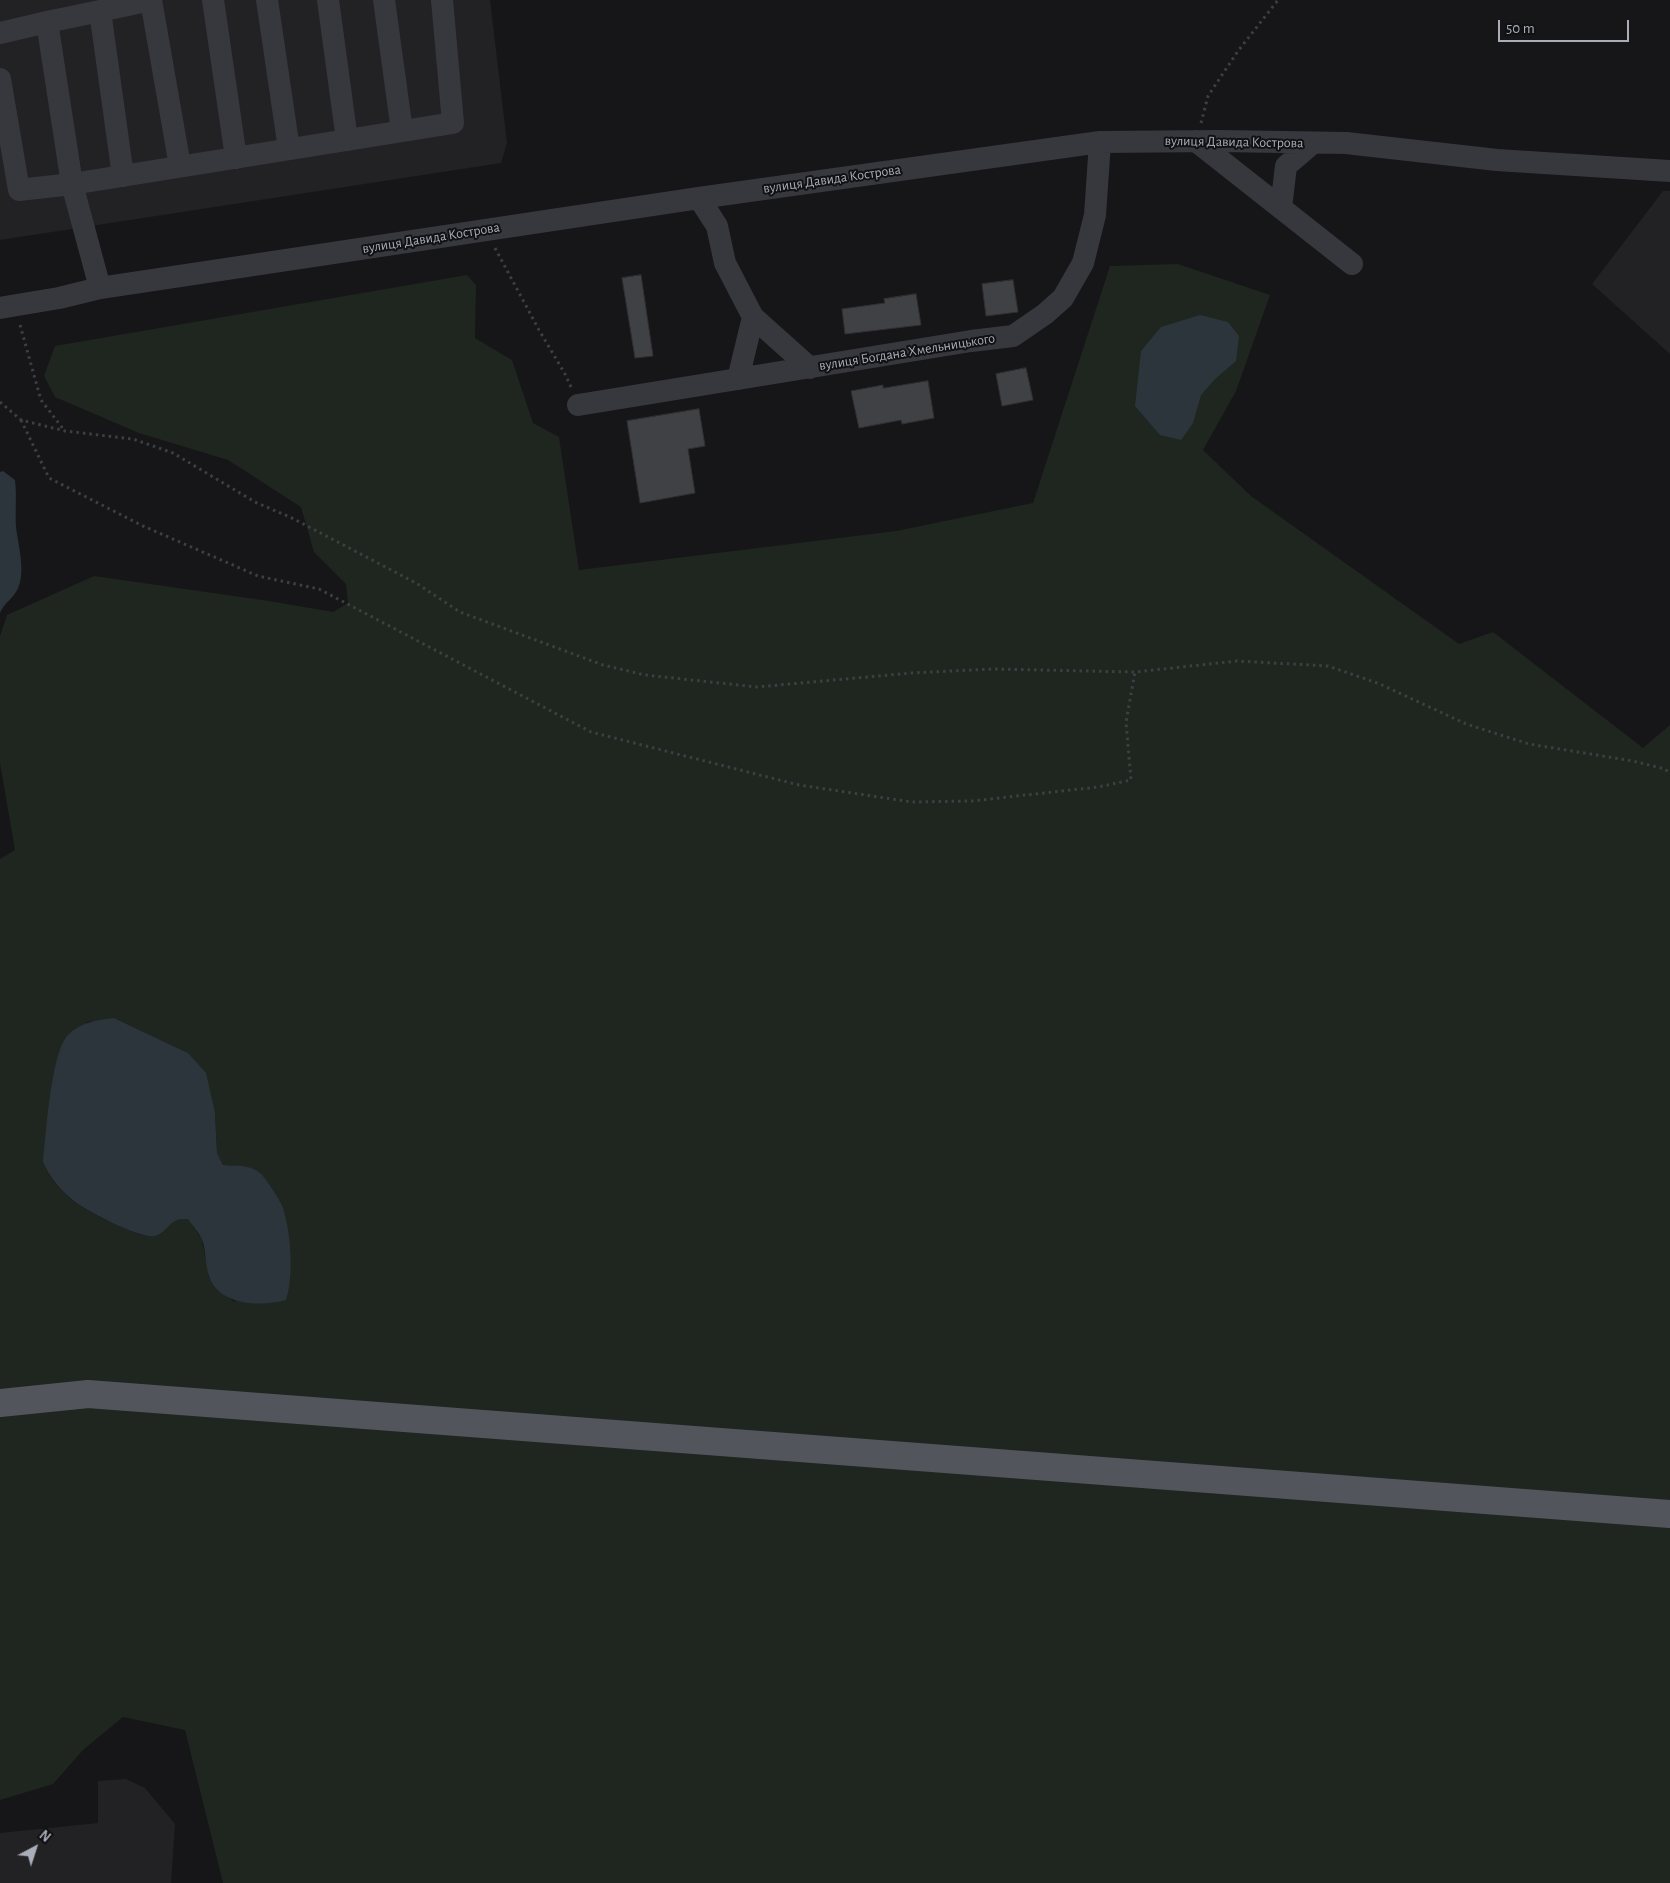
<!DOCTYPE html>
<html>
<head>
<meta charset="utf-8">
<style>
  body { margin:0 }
  #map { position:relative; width:1670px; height:1883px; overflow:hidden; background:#161618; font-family:"Alegreya Sans",sans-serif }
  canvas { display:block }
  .north { position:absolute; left:10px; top:1823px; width:50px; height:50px; -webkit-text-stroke:4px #111113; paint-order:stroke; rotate:40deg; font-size:14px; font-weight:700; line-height:20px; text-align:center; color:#a8adb8 }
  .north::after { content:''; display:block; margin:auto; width:18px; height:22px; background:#a8adb8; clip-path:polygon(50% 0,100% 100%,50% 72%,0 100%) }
  .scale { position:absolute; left:1498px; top:20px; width:131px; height:22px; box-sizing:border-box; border:2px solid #a8adb8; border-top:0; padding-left:6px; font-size:15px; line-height:18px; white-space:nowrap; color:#a8adb8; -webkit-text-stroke:4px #111113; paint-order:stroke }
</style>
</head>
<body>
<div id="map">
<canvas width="1670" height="1883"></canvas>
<div class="north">N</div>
<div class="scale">50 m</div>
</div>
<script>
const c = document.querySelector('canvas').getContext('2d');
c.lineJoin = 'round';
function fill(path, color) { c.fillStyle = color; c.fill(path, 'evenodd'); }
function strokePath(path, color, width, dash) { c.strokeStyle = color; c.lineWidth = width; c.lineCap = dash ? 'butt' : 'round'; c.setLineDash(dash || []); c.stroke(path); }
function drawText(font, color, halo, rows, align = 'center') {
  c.font = font + ' "Alegreya Sans",sans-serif'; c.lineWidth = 4; c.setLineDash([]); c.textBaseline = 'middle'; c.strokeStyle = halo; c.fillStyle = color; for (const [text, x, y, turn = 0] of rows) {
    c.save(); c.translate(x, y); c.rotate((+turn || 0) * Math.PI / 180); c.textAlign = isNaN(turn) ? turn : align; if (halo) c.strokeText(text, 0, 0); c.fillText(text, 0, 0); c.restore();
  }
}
fill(new Path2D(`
  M0,0H490L507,143L501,163L0,240Z
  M1663,191H1670V354L1592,284Z
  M126,1779L145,1788L175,1824L171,1883H0V1833L98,1823V1781Z`), '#222225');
fill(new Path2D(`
  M1178,264L1270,295L1236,391L1203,450L1251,496L1459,644L1493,632L1643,748L1670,725V1883H223L185,1730L123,1717L83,1750L53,1784L0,1800V859L15,850L0,763V636L7,615L94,576L269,601L333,612L348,603L346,584L314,552L301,507L228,460L139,433L55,397L44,376L55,346L467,275L476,285L475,338L512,360L533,423L559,437L579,570L896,531L1033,503L1110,266ZM114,1018L188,1053L215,1113L217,1153L223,1165L249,1167L235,1302L215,1288L209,1277L202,1240L188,1218L176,1220L142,1235C105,1221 58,1202 43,1162L87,1022Z`), '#1e261f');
fill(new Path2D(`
  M1200,315L1228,322L1239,336L1236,361L1215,379L1201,395L1193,423L1181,440L1160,435L1135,406L1141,351L1161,327Z
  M3,471L15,480C17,496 15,511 16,527C18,545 26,571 18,588C14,598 4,603 0,613V472Z
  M114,1018L188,1053L206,1073L215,1113L217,1153L223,1165C235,1166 249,1164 260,1173C265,1177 281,1201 283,1208C291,1234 294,1275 286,1300C262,1307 218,1306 209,1276C205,1265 206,1253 203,1242C200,1234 193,1226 188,1219C185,1219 180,1219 177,1220C169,1223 165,1233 155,1236C140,1239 86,1211 74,1201C61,1191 49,1177 43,1162C46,1135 51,1052 68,1035C81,1022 96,1020 114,1018Z`), '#2c353c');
const building = new Path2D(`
  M641,275L653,356L635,358L622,278Z
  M1013,280L1018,312L986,316L982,284Z
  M916,294L921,325L845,334L842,309L885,303L884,299Z
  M1026,368L1033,400L1002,406L996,374Z
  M928,381L934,418L902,424L901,420L859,428L851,391L883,385V388Z
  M699,409L705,446L688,449L695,493L640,503L627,421Z`);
fill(building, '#404145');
strokePath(building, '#303034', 1);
strokePath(new Path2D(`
  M1201,123L1208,96L1238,51L1278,0
  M495,248L539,330L565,374L571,387
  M20,325L41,400L64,430
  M0,402L21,420L65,431L133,439L173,453L255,502L292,518L416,583L460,612L603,665L645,675L757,687L911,673L993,669L1135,672L1237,661L1328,666L1380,684L1466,724L1529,744L1633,761L1665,769L1670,774
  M21,420L49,478L143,526L258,576L319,589L591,732L799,785L912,802L972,801L1098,787L1131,780L1126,722L1135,672`), '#3d3f44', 3, [2.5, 4]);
strokePath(new Path2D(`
  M151,0L180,166
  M213,0L236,158
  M267,0L289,149
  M328,0L347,140
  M384,0L402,131
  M0,33L47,22
  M0,79L19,190L72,184L47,22L100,11
  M1196,141L1352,264
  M123,176L100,11L151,0
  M699,198L717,226L725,263L753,317L810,368
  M1281,208L1286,166L1313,143
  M100,288L72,184L453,123L442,0
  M0,308L59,298L100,288L699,198L1100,142L1220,141L1346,143L1497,160L1670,171
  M738,379L753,317
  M578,405L971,341L1013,336L1045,314L1063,298L1083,263L1095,215L1100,142`), '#37383d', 22);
strokePath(new Path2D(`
  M0,1403L88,1394L1670,1514`), '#53555c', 28);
drawText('14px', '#a8adb8', '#111113', [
  ["вулиця Давида Кострова",1234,142,1],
  ["вулиця Давида Кострова",832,179,-8],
  ["вулиця Давида Кострова",431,238,-9],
  ["вулиця Богдана Хмельницького",907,352,-9]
]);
</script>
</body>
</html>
